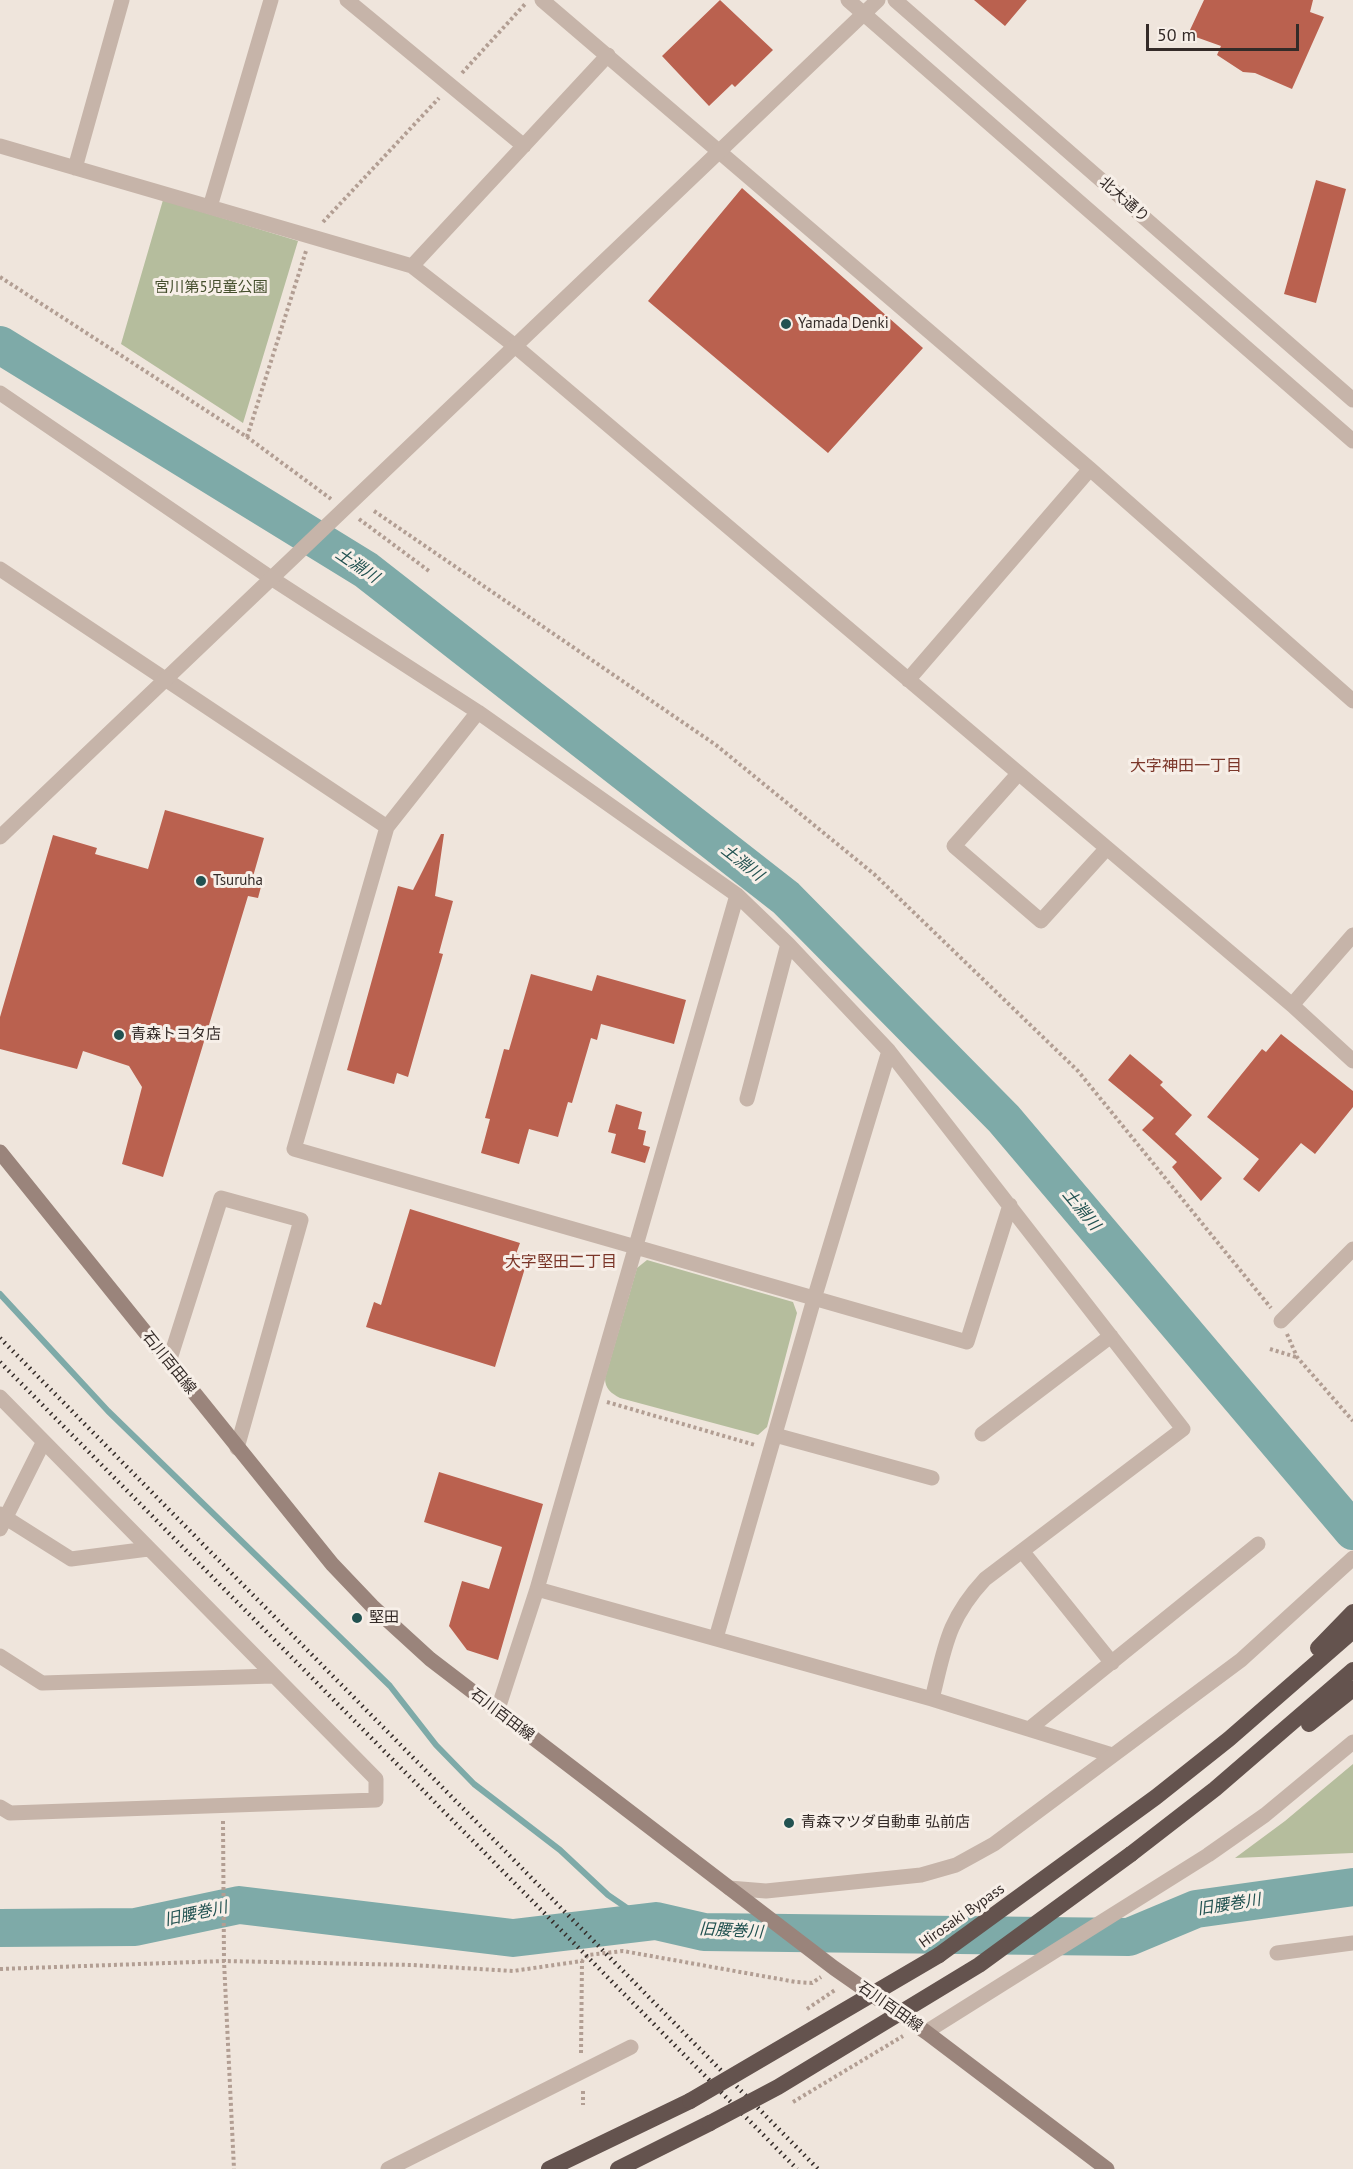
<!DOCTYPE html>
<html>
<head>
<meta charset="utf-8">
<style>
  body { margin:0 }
  #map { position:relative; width:1353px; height:2169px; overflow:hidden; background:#efe5dc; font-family:"PT Sans",sans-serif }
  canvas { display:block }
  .scale { position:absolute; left:1146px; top:24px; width:153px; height:27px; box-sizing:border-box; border:3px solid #342b28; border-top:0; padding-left:8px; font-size:18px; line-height:21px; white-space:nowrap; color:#342b28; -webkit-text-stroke:4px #f7efe8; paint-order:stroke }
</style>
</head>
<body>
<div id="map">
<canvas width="1353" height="2169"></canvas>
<div class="scale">50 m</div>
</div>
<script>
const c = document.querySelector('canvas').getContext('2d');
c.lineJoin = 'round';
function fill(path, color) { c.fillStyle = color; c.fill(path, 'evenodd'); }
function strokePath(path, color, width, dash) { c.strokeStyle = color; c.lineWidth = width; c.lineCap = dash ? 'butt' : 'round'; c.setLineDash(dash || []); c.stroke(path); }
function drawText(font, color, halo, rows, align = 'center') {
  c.font = font + ' "PT Sans","Noto Sans JP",sans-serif'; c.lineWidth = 6; c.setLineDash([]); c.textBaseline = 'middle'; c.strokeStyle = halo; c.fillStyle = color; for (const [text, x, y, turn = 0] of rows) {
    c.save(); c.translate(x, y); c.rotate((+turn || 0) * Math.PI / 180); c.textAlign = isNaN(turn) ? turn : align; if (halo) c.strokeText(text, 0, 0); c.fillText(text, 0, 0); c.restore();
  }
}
fill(new Path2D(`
  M163,200L298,241L243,423L121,344Z
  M647,1260L793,1302L797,1313L767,1427L758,1435L620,1398C611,1393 605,1389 605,1378L637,1268Z
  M1353,1764V1853L1235,1858L1285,1821Z`), '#b5bd9d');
strokePath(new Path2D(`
  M0,1294L108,1411L390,1686L436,1745L474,1784L560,1850L608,1895L627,1908L656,1921`), '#7eaaa8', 6);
strokePath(new Path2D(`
  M0,345L366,570L786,898L1004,1119L1353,1531
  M0,1928L135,1927L239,1905L513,1938L656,1921L704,1932L1129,1937L1196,1909L1353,1887`), '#7eaaa8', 38);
fill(new Path2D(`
  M720,0L773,50L735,87L732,84L709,106L662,56Z
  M974,0H1027L1005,26Z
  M1204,0H1313L1310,12L1324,17L1292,89L1255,73L1243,72L1217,55L1221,46L1193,36L1190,30Z
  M1316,180L1346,189L1316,303L1284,294Z
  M742,188L923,348L828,453L648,301Z
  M165,810L264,838L252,880L262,883L258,898L248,896L163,1177L122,1164L142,1087L129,1066L83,1051L77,1069L0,1049V1017L53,835L97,848L95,854L148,869Z
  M441,834H444L435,896L453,901L439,953L443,954L408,1077L397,1073L394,1084L347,1070L398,886L413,890Z
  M531,974L592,991L597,975L686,1000L674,1044L601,1024L597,1040L591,1038L572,1103L568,1102L558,1137L529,1129L519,1164L481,1153L490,1119L485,1118L504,1049L509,1050Z
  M1281,1034L1353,1091V1107L1315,1154L1301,1143L1259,1192L1243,1179L1259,1159L1207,1117L1262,1049L1266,1052Z
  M1130,1054L1163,1082L1160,1085L1192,1115L1175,1134L1222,1178L1201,1201L1172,1167L1177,1162L1142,1130L1154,1118L1108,1080Z
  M616,1104L642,1112L638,1129L646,1131L643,1145L650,1147L645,1163L611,1153L616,1134L608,1132Z
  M410,1209L520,1243L516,1254L528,1258L495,1367L366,1327L374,1302L381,1305Z
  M439,1472L543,1504L498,1660L467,1650L449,1626L462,1581L489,1589L502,1547L424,1522Z`), '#ba614f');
strokePath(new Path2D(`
  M462,73L526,3
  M323,222L439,98
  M0,277L247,437L331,499
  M247,437L306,251
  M374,511L716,745L874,874L1078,1071L1271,1308
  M359,519L429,571
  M1287,1334L1297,1357L1353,1421
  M1270,1349L1296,1357
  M607,1402L755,1445
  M223,1821L224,1961L234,2169
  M0,1969L224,1961L412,1965L513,1971L582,1961L588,1955L623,1951L796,1982L812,1983L821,1977
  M807,2009L835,1990
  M581,2053L582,1961
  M583,2091V2105
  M793,2102L903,2036`), '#b29e93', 4, [3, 3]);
strokePath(new Path2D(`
  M347,0L524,146
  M542,0L1090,469L1353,701
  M0,146L412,266L515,346L1292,1005L1353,1061
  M75,168L122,0
  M210,207L271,0
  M412,266L608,55
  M0,393L271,578L478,712L737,895L788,944L889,1051L1183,1429L985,1579C947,1620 945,1647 932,1699
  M0,569L387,827
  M908,680L1090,469
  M478,712L387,827L294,1149L967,1342L1010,1205
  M1018,774L954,846L1041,921L1107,848
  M1292,1005L1353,935
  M747,1099L788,944
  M1281,1321L1353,1249
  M169,1362L221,1198L301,1220L237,1448
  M0,1397L376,1779V1800L10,1813L0,1807
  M982,1434L1111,1336
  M775,1435L932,1478
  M0,1514L71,1559L148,1549
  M0,1529L43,1443
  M1022,1551L1112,1663
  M537,1589L932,1699L1112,1755
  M716,1638L814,1299L889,1051
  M0,1656L42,1683L273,1676
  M497,1712L537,1589L737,895
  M1029,1729L1258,1544
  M1277,1953L1353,1943
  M926,2032L1208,1855L1265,1815L1353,1742
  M388,2169L631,2047`), '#c6b4a9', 15);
strokePath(new Path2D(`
  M848,0L1353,441
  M895,0L1353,400
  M0,837L878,0
  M729,1888L766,1891L921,1875L956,1865L994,1844L1241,1660L1353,1558`), '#c6b4a9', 15);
strokePath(new Path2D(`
  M0,1152L332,1564L372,1606L430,1659L834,1968L926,2032L1107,2169`), '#9a847b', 15);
strokePath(new Path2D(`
  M1318,1648L1353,1612
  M1309,1724L1353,1689
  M1131,1854L1215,1789L1353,1670
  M939,1955L1156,1797L1229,1739L1353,1631
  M549,2169L690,2101
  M618,2169L710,2123`), '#64534e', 16);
strokePath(new Path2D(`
  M0,1338L818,2169
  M0,1362L797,2169`), '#342b28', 4.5, [1.5, 4.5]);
strokePath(new Path2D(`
  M690,2101L939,1955
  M710,2123L778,2087L979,1965L1131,1854`), '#64534e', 16);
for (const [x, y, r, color] of [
  [786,324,6,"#225251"],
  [201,881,6,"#225251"],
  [119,1035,6,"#225251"],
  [357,1618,6,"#225251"],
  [789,1823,6,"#225251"]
]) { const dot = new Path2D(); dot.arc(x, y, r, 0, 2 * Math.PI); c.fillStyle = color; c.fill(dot); strokePath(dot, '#f7efe8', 2); }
drawText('15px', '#342b28', '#f7efe8', [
  ["北大通り",1124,200,41],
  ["石川百田線",169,1363,51],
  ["石川百田線",502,1715,37],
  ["Hirosaki Bypass",962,1916,-35],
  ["石川百田線",890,2007,35]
]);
drawText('15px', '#46502e', '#f7efe8', [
  ["宮川第5児童公園",211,288]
]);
drawText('15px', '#342b28', '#f7efe8', [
  ["Yamada Denki",798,324],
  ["Tsuruha",213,881],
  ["青森トヨタ店",131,1035],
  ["堅田",369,1618],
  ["青森マツダ自動車 弘前店",801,1823]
], 'left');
drawText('italic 16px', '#225251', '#f7efe8', [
  ["土淵川",357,566,34],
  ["土淵川",742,863,38],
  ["土淵川",1081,1210,50],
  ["旧腰巻川",1229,1905,-9],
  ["旧腰巻川",196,1914,-12],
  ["旧腰巻川",731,1931,3]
]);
drawText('16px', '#7b3629', '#f7efe8', [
  ["大字神田一丁目",1186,766],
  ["大字堅田二丁目",561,1262]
]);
</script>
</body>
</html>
